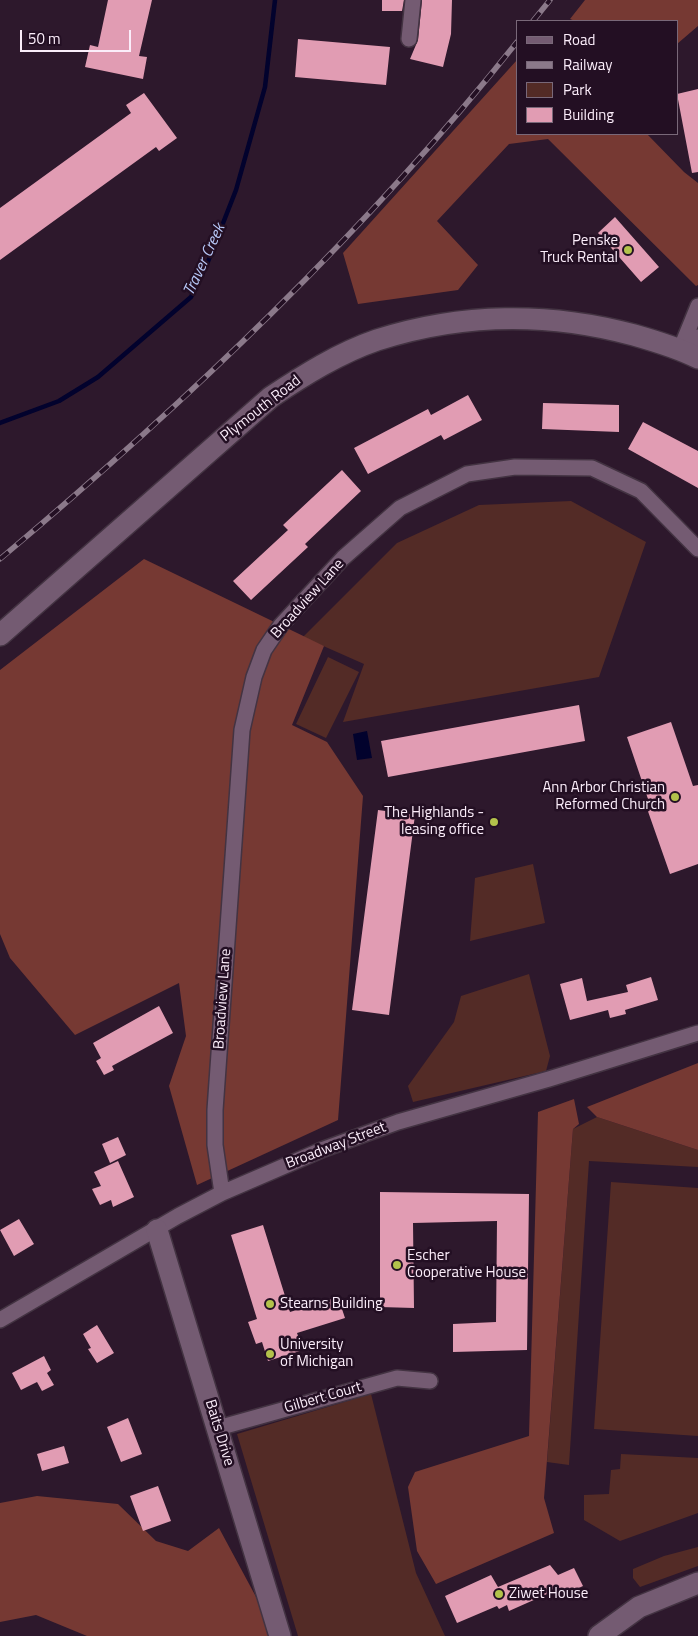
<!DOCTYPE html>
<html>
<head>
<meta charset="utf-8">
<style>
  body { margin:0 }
  #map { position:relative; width:698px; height:1636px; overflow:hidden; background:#2d182c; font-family:"Titillium Web",sans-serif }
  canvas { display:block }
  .legend { position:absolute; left:516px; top:20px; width:162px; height:115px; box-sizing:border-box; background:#230f23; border:1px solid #796879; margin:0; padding:6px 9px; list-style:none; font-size:15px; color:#fbedfa }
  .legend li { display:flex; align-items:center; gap:10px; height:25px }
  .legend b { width:25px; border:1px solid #796879 }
  .scale { position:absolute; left:20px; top:30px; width:111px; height:22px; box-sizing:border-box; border:2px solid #fbedfa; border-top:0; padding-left:6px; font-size:15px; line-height:18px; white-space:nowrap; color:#fbedfa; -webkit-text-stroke:4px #230f23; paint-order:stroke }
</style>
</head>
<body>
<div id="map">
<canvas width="698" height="1636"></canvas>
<ul class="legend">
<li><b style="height:6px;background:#745b72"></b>Road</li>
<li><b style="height:6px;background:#8b798a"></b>Railway</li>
<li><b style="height:14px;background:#532b26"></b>Park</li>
<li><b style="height:14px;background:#e19cb3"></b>Building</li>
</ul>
<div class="scale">50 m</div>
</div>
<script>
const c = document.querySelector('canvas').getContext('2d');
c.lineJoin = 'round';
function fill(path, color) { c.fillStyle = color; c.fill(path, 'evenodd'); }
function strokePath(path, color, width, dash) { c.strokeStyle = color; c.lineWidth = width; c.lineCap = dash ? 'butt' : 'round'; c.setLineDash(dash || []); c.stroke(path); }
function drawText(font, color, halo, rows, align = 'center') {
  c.font = font + ' "Titillium Web",sans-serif'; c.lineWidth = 5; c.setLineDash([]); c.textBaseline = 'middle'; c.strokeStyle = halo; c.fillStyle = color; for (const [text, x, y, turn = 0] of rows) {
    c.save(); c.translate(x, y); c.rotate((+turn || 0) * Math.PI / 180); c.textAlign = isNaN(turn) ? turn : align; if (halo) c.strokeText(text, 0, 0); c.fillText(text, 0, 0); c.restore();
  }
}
fill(new Path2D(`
  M571,501L646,542L599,677L343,722L364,664L303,637L397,543L479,505Z
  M328,657L359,672L326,738L296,724Z
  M533,864L545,923L470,941L475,878Z
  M529,974L550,1056L546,1071L413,1102L408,1086L454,1022L461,996Z
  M597,1117L698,1150V1167L589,1161L569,1465L547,1462L573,1129Z
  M611,1182L698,1188V1436L594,1429Z
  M371,1394L416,1573L445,1636H298L237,1434Z
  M621,1454L698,1458V1513L620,1541L584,1520V1495L609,1494L611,1470L620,1469Z
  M698,1547V1566L640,1587L633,1578V1569L664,1556Z`), '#532b26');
fill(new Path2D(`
  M585,0H698V26L677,44V21H575L570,19Z
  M517,60V134H647L684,172L698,183V285L696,286L548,139L509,144L437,221L478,265L458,290L358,304L343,253Z
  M144,559L324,646L292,725L327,742L363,796L338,1120L197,1185L169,1086L186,1036L179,983L75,1035L10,958L0,934V670Z
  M698,1063V1150L597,1117L587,1107Z
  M574,1099L579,1124L573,1129L544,1498L554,1533L436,1584L417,1551L408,1487L415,1472L529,1436L538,1112Z
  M37,1496L118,1504L156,1541L188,1551L219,1528L262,1608L273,1636H87L36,1615L0,1622V1503Z`), '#763933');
fill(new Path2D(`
  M367,731L372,758L357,760L353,734Z`), '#02022d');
strokePath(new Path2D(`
  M0,423L59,401L98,377L191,297L207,264L236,190L265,87L275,0`), '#02022d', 4.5);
fill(new Path2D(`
  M108,0H152L139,56L147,57L143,79L85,67L90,45L98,47Z
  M382,0H404L402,11H382Z
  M422,0H452L451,34L443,67L410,59L418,40Z
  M298,39L390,47L386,85L295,77Z
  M698,89V172L692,173L677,94Z
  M144,93L177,138L159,151L156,147L0,260V208L131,113L126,105Z
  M615,217L659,267L641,282L598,233Z
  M468,395L482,420L444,440L441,435L368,474L354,448L428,409L431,415Z
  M543,403L619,405V432L542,429Z
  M643,422L698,451V488L628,449Z
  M342,470L361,491L305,544L308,547L251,600L233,581L288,530L283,525Z
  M579,705L585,741L388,777L381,741Z
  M671,722L693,786L698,785V864L670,874L644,800L648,799L627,737Z
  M378,810L415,815L389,1015L352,1010Z
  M651,977L658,1000L625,1010L626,1014L610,1018L608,1010L570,1020L560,984L582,978L587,1001L628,992L626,985Z
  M159,1006L173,1033L112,1066L114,1070L104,1075L96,1061L101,1058L93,1043Z
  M118,1137L126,1155L110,1163L102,1144Z
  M118,1161L134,1197L113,1207L111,1200L100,1205L92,1189L101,1186L94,1172Z
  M380,1192L529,1194L527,1350L453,1352V1324L496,1322L497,1221L413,1223L414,1308L380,1307Z
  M19,1219L34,1244L14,1256L0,1230Z
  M263,1225L290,1312L338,1297L345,1318L297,1333L303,1350L268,1361L262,1342L256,1344L248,1322L257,1319L231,1235Z
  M97,1325L114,1353L97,1363L88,1349L91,1348L83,1334Z
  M44,1356L51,1370L47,1373L54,1385L42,1391L37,1382L21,1390L12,1373Z
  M128,1418L142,1454L121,1462L107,1427Z
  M64,1446L69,1463L42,1471L37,1454Z
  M158,1486L171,1521L143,1531L130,1496Z
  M550,1565L558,1575L574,1568L583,1586L566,1594L564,1590L557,1593L554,1591L509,1611L507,1605L499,1609L497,1606L457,1623L445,1596L491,1575L498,1587Z`), '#e19cb3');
const street = new Path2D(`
  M409,39L413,0
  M680,350L698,306
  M690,354L698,337
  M222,1193L215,1145V1110L242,730L254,677L264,650L281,625L343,558L400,508L467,474L515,467L592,468L641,491L698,549
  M0,1320L178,1216L222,1193L324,1149L398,1122L549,1079L698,1033
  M218,1428L397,1378L430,1381`);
const secondary = new Path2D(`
  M0,635L271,397C304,375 339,353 377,340C461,313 549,312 634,335C655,341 679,348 698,358
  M157,1230L280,1636
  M599,1636L639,1607L698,1583`);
strokePath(street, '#433342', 18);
strokePath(secondary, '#433342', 24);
strokePath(street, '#745b72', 15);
strokePath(secondary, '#745b72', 21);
const rail = new Path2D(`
  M533,21L550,0
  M0,559C187,402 365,233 517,42`);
strokePath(rail, '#8b798a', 5.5);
strokePath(rail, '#230f23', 4, [11]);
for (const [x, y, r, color] of [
  [628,250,5,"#b3c24b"],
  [675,797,5,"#b3c24b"],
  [494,822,5,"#b3c24b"],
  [397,1265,5,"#b3c24b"],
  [270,1304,5,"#b3c24b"],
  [270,1354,5,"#b3c24b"],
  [499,1594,5,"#b3c24b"]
]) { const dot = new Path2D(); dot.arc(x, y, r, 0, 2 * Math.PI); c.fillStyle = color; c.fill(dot); strokePath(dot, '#230f23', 2); }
drawText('15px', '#fbedfa', '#230f23', [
  ["Penske",618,241,"right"],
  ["Truck Rental",618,258,"right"],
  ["Ann Arbor Christian",665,788,"right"],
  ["Reformed Church",665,805,"right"],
  ["The Highlands -",484,813,"right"],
  ["leasing office",484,830,"right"],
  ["Escher",407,1256],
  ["Cooperative House",407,1273],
  ["Stearns Building",280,1304],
  ["University",280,1345],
  ["of Michigan",280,1362],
  ["Ziwet House",509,1594]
], 'left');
drawText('15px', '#fbedfa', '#230f23', [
  ["Plymouth Road",261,409,-38],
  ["Broadview Lane",308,599,-48],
  ["Broadview Lane",223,999,-86],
  ["Broadway Street",336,1146,-21],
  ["Gilbert Court",323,1398,-16],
  ["Baits Drive",219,1433,73]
]);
drawText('italic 16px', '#b8c9f9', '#230f23', [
  ["Traver Creek",205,260,-65]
]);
</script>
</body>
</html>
